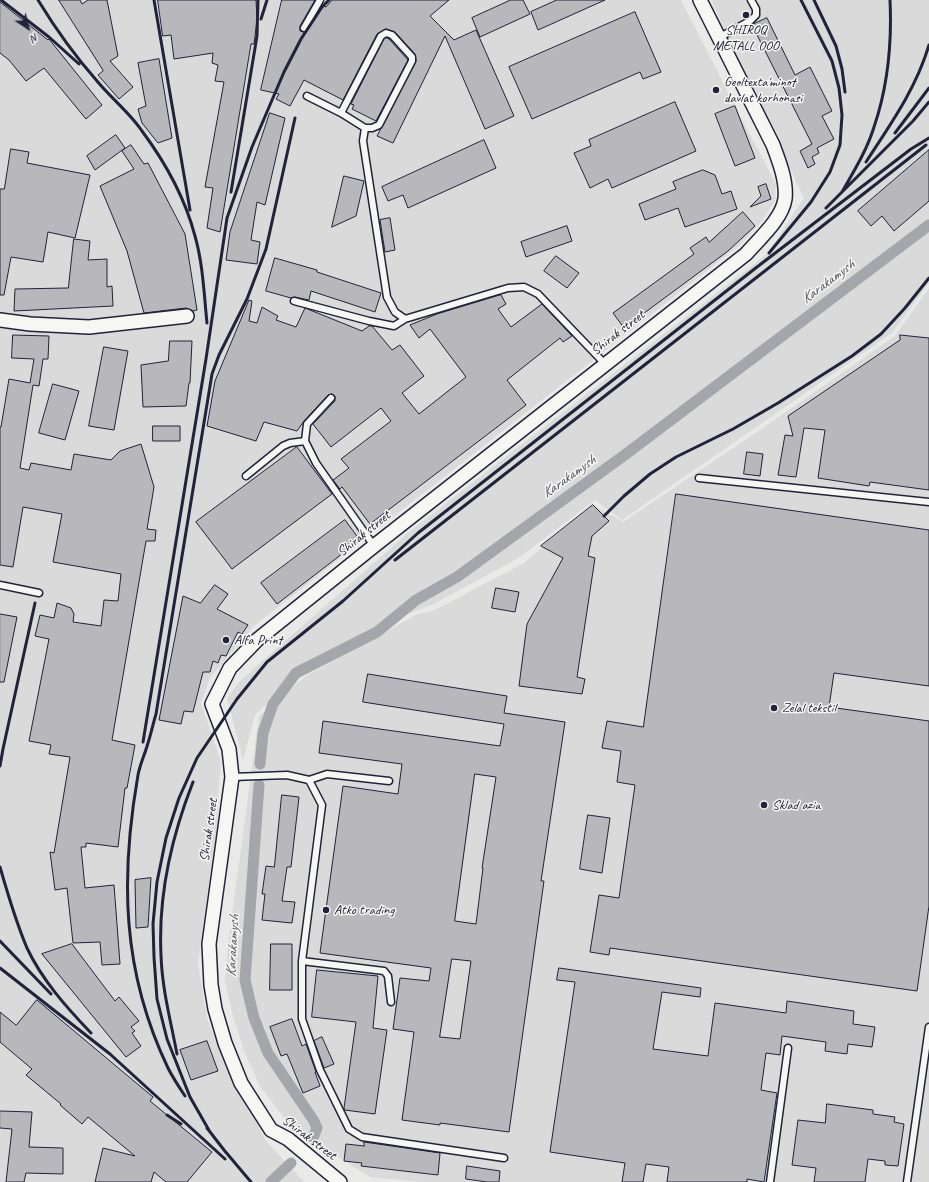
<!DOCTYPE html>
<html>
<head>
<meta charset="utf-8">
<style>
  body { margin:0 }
  #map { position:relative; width:929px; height:1182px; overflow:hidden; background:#e9e9e7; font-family:Caveat,sans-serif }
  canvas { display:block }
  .north { position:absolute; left:8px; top:8px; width:40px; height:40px; -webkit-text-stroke:3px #f6f6f2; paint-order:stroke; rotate:145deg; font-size:11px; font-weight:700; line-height:16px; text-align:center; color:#22223b }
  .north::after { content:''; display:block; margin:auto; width:14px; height:18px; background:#22223b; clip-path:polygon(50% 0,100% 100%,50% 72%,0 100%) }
</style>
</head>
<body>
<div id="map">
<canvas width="929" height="1182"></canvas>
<div class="north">N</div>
</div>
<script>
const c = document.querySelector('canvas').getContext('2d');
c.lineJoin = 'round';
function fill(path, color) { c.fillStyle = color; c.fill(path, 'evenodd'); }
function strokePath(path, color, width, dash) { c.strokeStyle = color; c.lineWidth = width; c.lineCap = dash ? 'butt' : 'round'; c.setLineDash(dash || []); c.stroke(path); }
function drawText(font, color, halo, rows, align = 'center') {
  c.font = font + ' Caveat,sans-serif'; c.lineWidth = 3; c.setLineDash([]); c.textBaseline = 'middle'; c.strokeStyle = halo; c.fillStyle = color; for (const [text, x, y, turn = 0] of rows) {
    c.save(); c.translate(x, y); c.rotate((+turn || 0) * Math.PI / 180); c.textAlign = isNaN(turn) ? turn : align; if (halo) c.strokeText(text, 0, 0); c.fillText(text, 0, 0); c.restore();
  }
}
fill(new Path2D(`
  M0,0H681L735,106L776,184L775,201L761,222L741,244L254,626L210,678L201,703L221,762L218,794L217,825L198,963L207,1018L224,1062L266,1141L304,1182H0Z
  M711,0H929V283L892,333L622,520L595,500L520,557L434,604L410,613L299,674L255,715L243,760L227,698L241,680L409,532L767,254L804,198Z
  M929,288V1182H420L370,1177L290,1126L260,1086L244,1051L233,1016L225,981L228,945L259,716L306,676L418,614L435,610L524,563L593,505L623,522L760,430L895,336Z`), '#dadada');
strokePath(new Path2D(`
  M260,764L263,733L273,704L296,673L377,632L416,600L457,577L626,454L929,225
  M259,785L245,980L254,1018L268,1053L314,1121L317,1128L313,1138
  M271,1182L291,1163`), '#a5a5ac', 11);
const building = new Path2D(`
  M59,0H80L82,4L88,0H107L118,56L110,61L133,87L119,99L98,75L103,71Z
  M158,0H256L257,20L254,44H251L220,232L207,228L213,188L205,187L224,82L215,81L218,65L212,63L213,53L174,59L171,35L163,36Z
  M282,0H315L300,26V31L304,32L308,30L322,5L326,7L332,0H449L430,16L454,40L476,30L514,116L485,129L445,36L393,143L377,136L416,61L415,54L395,32L386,29L377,34L343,100L304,80L290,106L276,99L279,94L261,90Z
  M511,0H523L530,14L480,37L472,18Z
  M557,0H605L538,30L531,12Z
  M0,2L48,40L49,39L102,105L86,119L44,68L26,81L9,60L0,53Z
  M635,12L661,72L643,79L640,72L532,119L509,67Z
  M767,18L795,75L810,67L832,111L822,116L834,139L817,148L819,153L812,157L815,164L808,168L800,151L812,144L752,25Z
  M387,38L389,39L408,60L376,121L352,109L354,105L351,104L384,39Z
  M159,59L172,138L158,143L142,123L138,109L146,106L138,63Z
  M675,102L696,151L612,188L608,179L590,188L574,153L591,146L589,140Z
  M735,106L755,158L735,166L715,114Z
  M270,113L285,118L265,205L257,202L251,240L260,242L257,264L226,260L230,232Z
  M116,135L125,148L95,170L87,156Z
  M484,140L496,168L408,208L403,195L388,201L382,187Z
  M131,145L144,164L148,163L185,234L197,310L193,311L186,308L144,313L127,251L100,186L134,169L122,151Z
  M11,149L29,152L27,163L90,175L75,238L48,232L43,262L11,257L4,295H0V189H4Z
  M929,150V201L894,231L882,216L871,226L858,211Z
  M703,170L715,175L722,194L731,191L737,209L685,227L678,208L645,220L639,204L676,189L673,182Z
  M344,176L364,181L356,216L332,227Z
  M766,184L771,199L750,207L761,196L758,187Z
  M743,212L755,226L728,251L624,328L613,313L694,254L690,248L706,237L709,242Z
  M390,218L395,250L385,252L380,220Z
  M567,226L572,241L526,257L521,242Z
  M74,239L90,241L88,260L107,259V287L112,286L113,306L14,311L15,289L68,288Z
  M556,256L579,273L567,288L544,271Z
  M275,258L317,270V272L381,293L375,312L311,291L309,300L295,297L291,298L266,291Z
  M501,295L506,304L498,309L511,327L542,304L572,336L563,342L560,338L507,380L526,405L370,524L342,487L340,489L333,480L349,468L341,459L391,421L381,408L331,447L313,424L335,401V396L332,394L328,395L304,421L297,431L264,422L256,441L207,426L215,381L249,300L252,301L249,321L257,323L262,307L278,316L276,320L296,327L305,308L362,331L369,326H372L392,350L400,345L424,376L402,393L419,414L466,377L430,329L419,338L410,325L437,314Z
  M13,335L49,336L48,359H43L39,386L33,385L20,468L29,470L31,463L71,470L74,454L111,460L120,451L141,444L154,487L147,529L156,530L155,541H146L112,740L135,745L127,788H125L118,847L86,843V847H81L85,888L114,885L120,964L102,965L100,942L73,943L67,888L55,890L50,852L54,853L70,757L49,754L51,745L29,741L49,639L35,636L40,615L54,618L57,603L71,608L74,614L73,622L101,626L104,600L118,601L121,574L53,562L62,514L23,507L13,567L0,565V427H1L9,379L30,383L34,359L12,358Z
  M900,335L929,338V490L870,482L869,486L818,478L825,430L804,428L796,477L778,475L785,435L793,436L788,416L900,340Z
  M170,341H192L190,383H189L186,406L143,407L141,365L168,361Z
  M104,347L128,351L114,430L89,426Z
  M53,384L79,391L65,440L39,433Z
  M153,426H180V441H153Z
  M297,447L332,494L232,569L196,522Z
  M747,452L763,454L760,476L744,474Z
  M676,494L929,530V686L834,673L829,707L929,721V906L917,991L610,948L609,955L590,952L599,895L619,898L635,785L617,782L621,751L602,748L607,721L643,727Z
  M593,505L609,521L592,536L588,556L595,558L577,677L585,679L582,694L519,686L527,624L563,558L541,546Z
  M345,520L360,540L277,604L261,583Z
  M215,585L228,594L217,609L248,625L242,634L238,632L226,656L221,655L218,663L213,661L210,672H203L193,712L184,711L181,724L159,720L183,596L200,603Z
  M496,588L519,592L515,612L492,608Z
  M0,614L17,617L4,682H0Z
  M368,674L507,696L504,713L565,722L541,881H544L509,1132L440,1123V1125L402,1120L414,1032L393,1029L400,978L429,981L431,968L320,953L343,786L398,794L402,764L319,753L323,721L500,746L504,724L363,702ZM475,774L496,777L482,868H483L476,924L455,921ZM452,959L471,961L460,1039L440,1037Z
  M282,795L299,797L291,867H287L282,901L295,902L292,923L262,920L265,894H262L266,866L274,867Z
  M588,815L610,818L602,873L580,869Z
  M151,878L148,927L136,928L135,880Z
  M72,944L115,1001L119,997L139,1021L131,1027L135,1031L132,1033L141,1046L126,1057L42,954Z
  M271,944H292V990H270Z
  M559,968L701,988L700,997L662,992L653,1049L708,1056L715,1003L786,1013L787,1001L854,1011L853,1024L875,1027L872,1047L848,1044L847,1054L825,1051L826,1042L782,1036L780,1055L766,1053L761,1090L777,1093L764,1182L747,1179V1182H667L669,1167L646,1164L643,1182H622L625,1163L550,1152L575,982L557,980Z
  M317,970L378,976L373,1028L387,1030L375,1114L345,1110L344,1108L356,1022L312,1017Z
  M37,1000L153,1097L150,1101L212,1152L187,1182H166L154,1172L151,1182H95L103,1148L135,1156L88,1117L82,1124L60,1105L61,1104L26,1075L32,1069L0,1042V1012L16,1025Z
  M292,1019L302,1046L306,1044L316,1072H315L320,1086L303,1093L287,1054L281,1056L270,1027Z
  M322,1037L334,1064L324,1068L314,1041Z
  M207,1041L218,1071L191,1080L180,1050Z
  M827,1104L873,1110V1114L895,1117L894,1122L904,1124L898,1166L885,1165V1161L868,1159L865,1182H814L816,1168L792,1165L798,1120L825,1123Z
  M0,1111L32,1112L29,1147L63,1148V1174L26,1173L24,1182H6L12,1129L0,1128Z
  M364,1142L440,1153L438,1175L361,1166L362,1163L344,1161L346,1144L364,1146Z
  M467,1166L500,1171L499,1182H487L466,1179Z`);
fill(building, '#b8b8bc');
strokePath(building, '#22223b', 1);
const lane = new Path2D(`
  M304,28L320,0
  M718,38L750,21L756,15V9L751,0
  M307,96L341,113L365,128L363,141L387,297L395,312L405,319L508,288L524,287L538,294L605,364
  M341,113L381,36L386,33L392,35L412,57V61L379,125L372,128H365
  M294,301L369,321L394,326L405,319
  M331,398L307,424L305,441L316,463L374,546
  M246,476L283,446L290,443L305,441
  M699,478L929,502
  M0,585L39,593
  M232,777L287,775L309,780L322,805L302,961V1019L320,1070L349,1129L362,1137L504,1158
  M309,780L327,774L389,781
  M302,961L384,971L388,976L391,1002
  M770,1182L788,1048
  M907,1182L929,1027`);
const street = new Path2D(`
  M0,320L30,324L89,327L187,316
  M340,1182L288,1139L271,1130L241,1083L225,1043L215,1009L211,985L209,944L232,777L229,749L212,704L230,668L257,640L374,546L746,254C759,239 782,219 785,199C787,181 779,161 773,145L700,0`);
strokePath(lane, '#22223b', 9);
strokePath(street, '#22223b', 16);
strokePath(lane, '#f6f6f2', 6);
strokePath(street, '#f6f6f2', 13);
strokePath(new Path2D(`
  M1,0L49,37L79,64
  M38,0C55,28 75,56 97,81C111,98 130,113 142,131C165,162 185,198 195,236C203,264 204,294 207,323
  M154,0L190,210
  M814,0L836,46L842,69L845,92
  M261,19L267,0
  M895,133L929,88
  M866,162C890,125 916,89 929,45
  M231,192L257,36L258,0
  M842,192C854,171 867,150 874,127C888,86 892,43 890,0
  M826,208L913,121L929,102
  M769,253L811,202L830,172L840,145L842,115L839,88L832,61L801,0
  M604,516L624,496L650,474L676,457L733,429L778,403L852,356L881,334L905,308L929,278
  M395,560L926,145
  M143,742L206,359L227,218L252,147L284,72L301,39L322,7L329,0
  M0,766L3,749L35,603
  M0,867C8,895 16,922 27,948C42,980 67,1008 91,1033
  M0,941L51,994
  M0,968L110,1054L225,1159
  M177,1054C171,1022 162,989 161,955C158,895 171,838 193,782
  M185,1096C179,1087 173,1078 168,1068C122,972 120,878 138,775C140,764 145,754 148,743C151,734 153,724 156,714L212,374L219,355L247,299L266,249L295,118
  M167,1115L181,1124
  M207,1128L224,1150L251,1182
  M210,1132L190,1097L167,1039L157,999L154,957L153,924L157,882L166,838L179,798L197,758L237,699L267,662L343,601L418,533L757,267L911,149L929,138`), '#22223b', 3);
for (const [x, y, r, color] of [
  [746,15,4,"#22223b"],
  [716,90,4,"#22223b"],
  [226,640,4,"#22223b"],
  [774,708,4,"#22223b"],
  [764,805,4,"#22223b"],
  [326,910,4,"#22223b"]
]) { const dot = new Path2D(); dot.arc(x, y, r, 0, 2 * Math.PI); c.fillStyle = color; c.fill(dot); strokePath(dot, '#f6f6f2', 1.5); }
drawText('14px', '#22223b', '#f6f6f2', [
  ["SHIROQ",746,30,"center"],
  ["METALL ООО",746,46,"center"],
  ["Geoltexta'minot",724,82],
  ["davlat korhonasi",724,98],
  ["Alfa Print",234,640],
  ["Zelal tekstil",782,708],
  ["Sklad azia",772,805],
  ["Atko trading",334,910]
], 'left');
drawText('14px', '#22223b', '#f6f6f2', [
  ["Shirak street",618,333,-38],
  ["Shirak street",364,534,-39],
  ["Shirak street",209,830,-82],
  ["Shirak street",309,1138,37]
]);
drawText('italic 15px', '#565668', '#f6f6f2', [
  ["Karakamysh",828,282,-37],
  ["Karakamysh",569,477,-36],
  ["Karakamysh",233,946,-87]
]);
</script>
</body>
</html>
